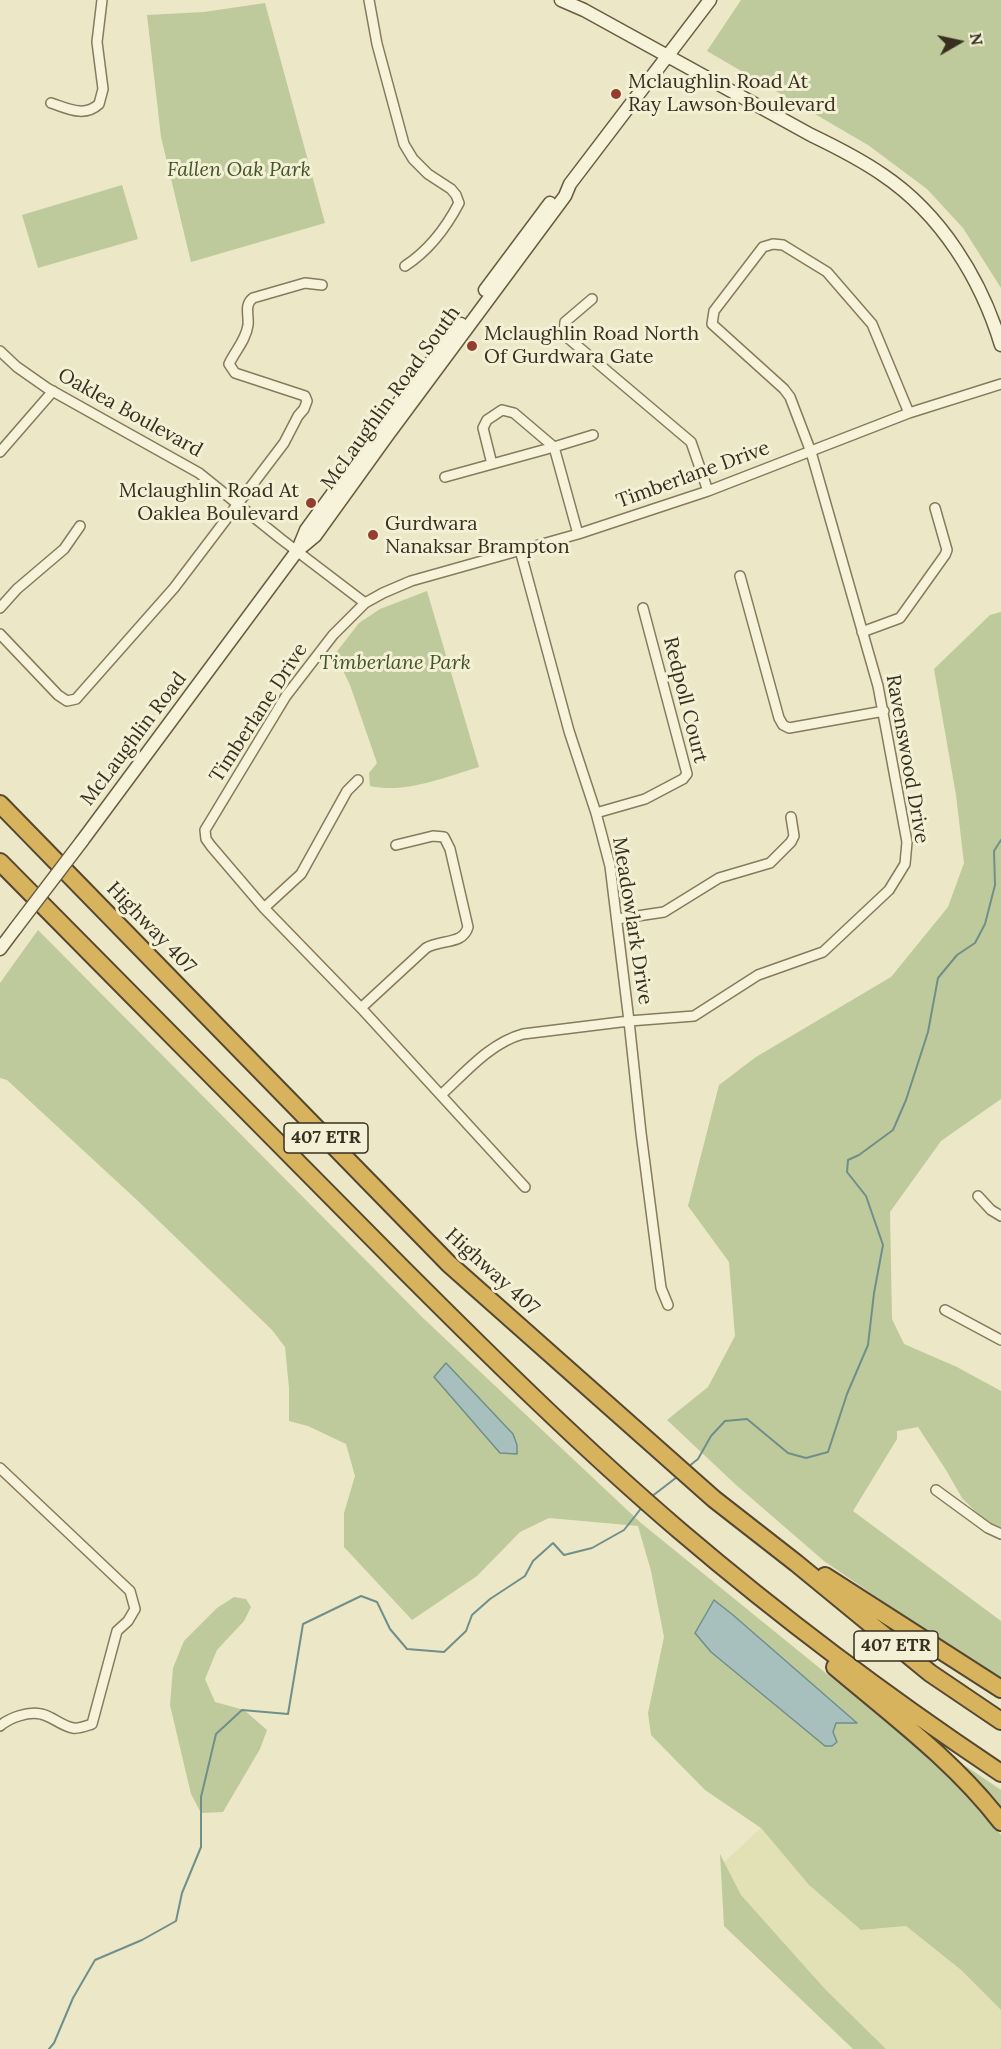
<!DOCTYPE html>
<html>
<head>
<meta charset="utf-8">
<style>
  body { margin:0 }
  #map { position:relative; width:1001px; height:2049px; overflow:hidden; background:#ece7c7; font-family:Lora,serif }
  canvas { display:block }
  .north { position:absolute; left:929px; top:12px; width:60px; height:60px; -webkit-text-stroke:4px #f4f0d6; paint-order:stroke; rotate:81deg; font-size:16px; font-weight:700; line-height:24px; text-align:center; color:#382f20 }
  .north::after { content:''; display:block; margin:auto; width:21px; height:27px; background:#382f20; clip-path:polygon(50% 0,100% 100%,50% 72%,0 100%) }
</style>
</head>
<body>
<div id="map">
<canvas width="1001" height="2049"></canvas>
<div class="north">N</div>
</div>
<script>
const c = document.querySelector('canvas').getContext('2d');
c.lineJoin = 'round';
function fill(path, color) { c.fillStyle = color; c.fill(path, 'evenodd'); }
function strokePath(path, color, width, dash) { c.strokeStyle = color; c.lineWidth = width; c.lineCap = dash ? 'butt' : 'round'; c.setLineDash(dash || []); c.stroke(path); }
function drawText(font, color, halo, rows, align = 'center') {
  c.font = font + ' Lora,serif'; c.lineWidth = 6; c.setLineDash([]); c.textBaseline = 'middle'; c.strokeStyle = halo; c.fillStyle = color; for (const [text, x, y, turn = 0] of rows) {
    c.save(); c.translate(x, y); c.rotate((+turn || 0) * Math.PI / 180); c.textAlign = isNaN(turn) ? turn : align; if (halo) c.strokeText(text, 0, 0); c.fillText(text, 0, 0); c.restore();
  }
}
fill(new Path2D(`
  M761,1828L809,1885L861,1930L906,1926L958,1968L1001,2010V2049H886L825,1989L741,1895L724,1862Z`), '#e2e1b5');
fill(new Path2D(`
  M741,0H1001V288L963,228L927,189L868,145L707,51Z
  M265,3L325,223L191,262L161,137L147,15L204,12Z
  M122,185L138,239L38,268L22,215Z
  M427,591L479,767C445,777 406,794 370,786L369,773L377,763L350,685L335,654L359,623L380,609Z
  M1001,612V1099L941,1141L890,1212L892,1319L904,1344L957,1367L1001,1391V1528L983,1519L962,1498L946,1470L918,1427L897,1431V1439L853,1511L1001,1621V1678L907,1618L824,1561L735,1484L667,1420L708,1387L735,1336L729,1262L688,1206L719,1085L756,1057L891,977L948,907L964,863L956,795L934,669L990,615Z
  M38,930L423,1318L641,1523L939,1765L980,1807L1001,1835V2010L961,1970L906,1926L861,1930L809,1885L761,1828L705,1790L651,1735L648,1713L664,1637L651,1571L638,1526L549,1518L520,1532L477,1576L412,1620L344,1547V1513L355,1476L346,1444L308,1426L289,1421V1388L285,1347L272,1330L138,1201L7,1080L0,1078V983Z
  M234,1597L246,1599L251,1607L244,1621L217,1650L205,1679L215,1702L244,1710L267,1730L260,1749L223,1812L201,1813L191,1794L170,1705L173,1668L184,1641L217,1608Z
  M964,1765L1001,1790V1811Z
  M720,1854L741,1895L825,1989L886,2049H853L724,1926Z`), '#beca9b');
const water = new Path2D(`
  M446,1363L513,1434L517,1445V1454L500,1453L434,1377Z
  M714,1600L733,1615L857,1723H836L833,1732L837,1742L832,1746H825L711,1652L695,1633Z`);
fill(water, '#a8c0bd');
strokePath(water, '#6f8f8b', 1.5);
strokePath(new Path2D(`
  M688,1467L698,1459L711,1436L725,1421L747,1419L788,1453L806,1458L828,1452L847,1394L868,1345L874,1293L883,1245L866,1196L847,1172L848,1160L859,1155L893,1130L906,1100L928,1032L938,978L957,955L975,943L985,924L995,885L994,851L1001,840
  M651,1497L677,1477
  M49,2049L54,2043L73,1998L95,1960L142,1940L176,1921L182,1893L201,1847V1797L216,1734L242,1710L288,1714L303,1624L361,1596L377,1602L390,1629L407,1649L444,1652L466,1631L472,1615L490,1599L525,1576L533,1561L553,1543L564,1555L592,1548L624,1530L643,1506`), '#6f8f8b', 2);
const street = new Path2D(`
  M369,0L377,44L404,144L413,159L428,174L451,189L456,195L459,203C446,228 428,251 405,266
  M51,103C67,108 84,118 99,104L103,89L97,42L102,0
  M592,299L565,322L564,332L568,338L691,442L708,491
  M0,351L17,367L47,388L199,473L281,539L365,603
  M0,452L53,391
  M492,464L483,428L487,420L502,410L514,413L554,447L593,435
  M445,477L554,447L578,534
  M520,550L569,731L596,813L610,866L629,1021L641,1133L661,1288L668,1305
  M740,576L779,718L783,725L789,728L884,711
  M0,608L17,589L64,549L80,526
  M862,632L900,618L945,555L947,550L935,508
  M0,634L58,695L67,701L76,699L174,588L284,443L298,416L304,409L307,401L305,396L235,373L229,364C235,351 246,340 248,325C249,314 244,305 253,298L305,283L322,285
  M596,813L645,799L683,779L687,774L643,608
  M264,908L301,874L347,791L358,780
  M617,919L664,912L719,878L770,863L791,842L794,836L791,817
  M361,1008L426,948C441,939 463,945 468,927L450,849L444,837L433,836L396,845
  M441,1095C466,1072 490,1043 523,1034L629,1021L694,1016L758,975L823,952L889,890L905,864L907,842L878,686L811,452L790,397L784,389L712,324L714,311L763,247L773,244L783,245L827,272L872,324L909,413
  M525,1187L361,1008L264,908L211,846L206,839L205,830L286,696L333,635L365,603L383,593L411,581L578,534L708,491L909,413L1001,384
  M978,1196L991,1210L1001,1216
  M945,1310L1001,1340
  M0,1468L130,1591L135,1609L128,1621L117,1631L92,1724C86,1726 79,1729 73,1728C61,1726 52,1716 41,1714C28,1711 9,1718 0,1726
  M936,1490L988,1528L1001,1534`);
const secondary = new Path2D(`
  M561,0L584,10L811,135C836,147 860,159 883,175C941,214 981,279 1001,345
  M485,290L550,203
  M299,547L306,530L403,397L461,324
  M82,841L297,551L315,536L387,436L565,196L570,184L710,0
  M0,949L15,929`);
const highway = new Path2D(`
  M0,804L449,1264L714,1499L796,1563L930,1673L1001,1721
  M0,862C135,997 268,1134 403,1269C493,1359 583,1448 680,1531C782,1618 890,1699 1001,1773
  M825,1576L1001,1689
  M835,1667C893,1716 955,1762 1001,1822`);
strokePath(street, '#877a5d', 12);
strokePath(secondary, '#695b40', 15);
strokePath(highway, '#554731', 20);
strokePath(street, '#f7f3da', 9);
strokePath(secondary, '#f7f3da', 12);
strokePath(highway, '#d7b35d', 16);
const secondaryBridge = new Path2D(`
  M15,929L82,841`);
strokePath(secondaryBridge, '#695b40', 15, []);
strokePath(secondaryBridge, '#f7f3da', 12);
for (const [x, y, r, color] of [
  [616,94,6,"#943e30"],
  [472,346,6,"#943e30"],
  [311,503,6,"#943e30"],
  [373,535,6,"#943e30"]
]) { const dot = new Path2D(); dot.arc(x, y, r, 0, 2 * Math.PI); c.fillStyle = color; c.fill(dot); strokePath(dot, '#f4f0d6', 2); }
for (const [x, y, w] of [
  [326,1138,84],
  [896,1646,84]
]) { const box = new Path2D(); box.roundRect(x - w / 2, y - 15, w, 30, 4.5); c.fillStyle = '#f4f0d6'; c.fill(box); strokePath(box, '#382f20', 1.5); }
drawText('bold 18px', '#382f20', null, [
  ["407 ETR",326,1138],
  ["407 ETR",896,1646]
]);
drawText('20px', '#382f20', '#f4f0d6', [
  ["Mclaughlin Road At",628,82],
  ["Ray Lawson Boulevard",628,105],
  ["Mclaughlin Road North",484,334],
  ["Of Gurdwara Gate",484,357],
  ["Mclaughlin Road At",299,491,"right"],
  ["Oaklea Boulevard",299,514,"right"],
  ["Gurdwara",385,524],
  ["Nanaksar Brampton",385,547]
], 'left');
drawText('italic 20px', '#425428', '#f4f0d6', [
  ["Fallen Oak Park",239,170],
  ["Timberlane Park",395,663]
]);
drawText('20px', '#382f20', '#f4f0d6', [
  ["McLaughlin Road South",391,398,-54],
  ["Oaklea Boulevard",130,413,29],
  ["Timberlane Drive",693,475,-20],
  ["Redpoll Court",685,700,76],
  ["Timberlane Drive",259,713,-57],
  ["McLaughlin Road",134,739,-53],
  ["Ravenswood Drive",907,759,80],
  ["Meadowlark Drive",632,921,81],
  ["Highway 407",151,928,46],
  ["Highway 407",492,1272,42]
]);
</script>
</body>
</html>
